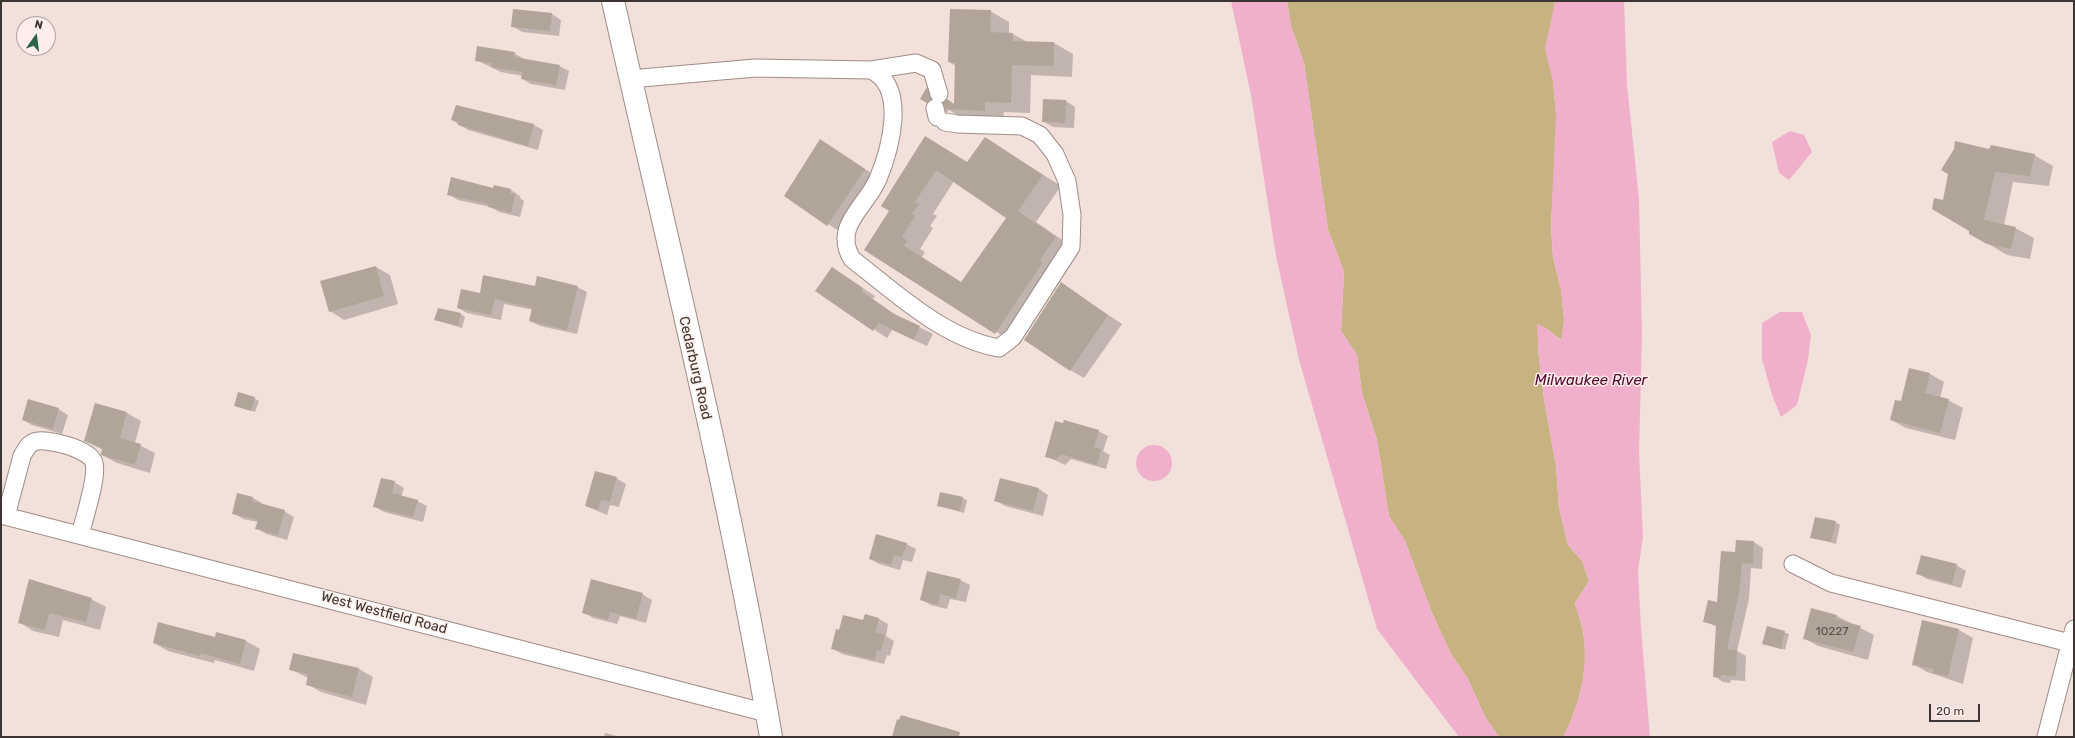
<!DOCTYPE html>
<html>
<head>
<meta charset="utf-8">
<style>
  body { margin:0 }
  #map { position:relative; width:2075px; height:738px; overflow:hidden; background:#f2e0da; font-family:Rubik,sans-serif }
  canvas { display:block }
  .frame { position:absolute; inset:0; border:2px solid #3c3533; pointer-events:none }
  .north { position:absolute; left:16px; top:16px; width:40px; height:40px; box-sizing:border-box; background:#fdeee9; border:1px solid #b0a4a0; border-radius:50%; rotate:14deg; font-size:11px; font-weight:700; line-height:16px; text-align:center; color:#3c3533 }
  .north::after { content:''; display:block; margin:auto; width:14px; height:18px; background:#2c6248; clip-path:polygon(50% 0,100% 100%,50% 72%,0 100%) }
  .scale { position:absolute; left:1929px; top:704px; width:51px; height:18px; box-sizing:border-box; border:2px solid #3c3533; border-top:0; padding-left:5px; font-size:12px; line-height:14px; white-space:nowrap; color:#3c3533; -webkit-text-stroke:3px #fdeee9; paint-order:stroke }
</style>
</head>
<body>
<div id="map">
<canvas width="2075" height="738"></canvas>
<div class="frame"></div>
<div class="north">N</div>
<div class="scale">20 m</div>
</div>
<script>
const c = document.querySelector('canvas').getContext('2d');
c.lineJoin = 'round';
function fill(path, color) { c.fillStyle = color; c.fill(path, 'evenodd'); }
function strokePath(path, color, width, dash) { c.strokeStyle = color; c.lineWidth = width; c.lineCap = dash ? 'butt' : 'round'; c.setLineDash(dash || []); c.stroke(path); }
function drawText(font, color, halo, rows, align = 'center') {
  c.font = font + ' Rubik,sans-serif'; c.lineWidth = 3; c.setLineDash([]); c.textBaseline = 'middle'; c.strokeStyle = halo; c.fillStyle = color; for (const [text, x, y, turn = 0] of rows) {
    c.save(); c.translate(x, y); c.rotate((+turn || 0) * Math.PI / 180); c.textAlign = isNaN(turn) ? turn : align; if (halo) c.strokeText(text, 0, 0); c.fillText(text, 0, 0); c.restore();
  }
}
fill(new Path2D(`
  M1287,1H1555L1553,82L1556,113V147L1551,224L1553,257L1561,290L1564,320L1562,341L1546,328L1538,349L1544,399L1556,466L1559,507L1568,545L1582,561L1589,581L1575,603C1578,614 1583,627 1584,639C1588,672 1579,707 1563,737H1499L1485,717L1468,679L1451,654L1432,613L1405,541L1389,516L1377,440L1362,393L1357,355L1341,331L1344,272L1328,230L1304,63L1291,26Z`), '#c7b382');
fill(new Path2D(`
  M1231,1H1287L1291,26L1304,63L1328,230L1344,272L1341,331L1357,355L1362,393L1377,440L1389,516L1405,541L1432,613L1451,654L1468,679L1485,717L1499,737H1459L1377,629L1299,360L1276,256L1251,95Z
  M1555,1H1624L1627,84L1639,199L1642,335L1639,452L1643,537L1638,571L1641,628L1650,737H1563C1579,707 1588,672 1584,638C1583,627 1578,614 1575,603L1589,581L1582,561L1568,545L1559,507L1556,466L1544,399L1538,349L1537,324L1546,328L1561,341L1564,320L1561,290L1553,257L1551,224L1556,113L1553,82L1545,49Z
  M1790,131L1804,135L1812,152L1789,180L1779,173L1772,142Z
  M1780,312H1802L1811,335L1808,360L1797,405L1781,417L1772,395L1762,359V323Z
  M1136 463a18 18 0 1 1 36 0a18 18 0 1 1-36 0Z`), '#f0b0cb');
fill(new Path2D(`
  M514,10L552,14L561,20L559,36L522,32L512,26Z
  M990,11L1009,22V33L1013,34L1029,43H1054L1073,54L1072,77L1031,75L1030,113L1004,112L1003,121L965,120L949,110L946,113L921,98L927,89L945,99L946,102L955,105L956,66L949,62Z
  M514,53L524,59L559,66L569,71L565,90L531,84L522,79L523,76L501,72L476,60Z
  M1066,101L1075,107L1074,128L1053,127L1043,121Z
  M456,106L534,125L543,130L538,150L468,130L452,120Z
  M926,138L968,163L985,138L1061,186L1036,222L1074,248L1014,343L865,249L890,211ZM954,181L1007,218L962,283L922,257L925,252L920,249L933,228L930,226L937,216L933,214Z
  M820,140L879,178L842,233L785,196Z
  M1989,150L2034,155L2053,166L2049,186L2013,182L2004,225L2015,228L2034,238L2030,259L2007,255L1970,233L1971,231L1944,201Z
  M494,186L511,190L520,196V198L524,201L520,217L499,212L491,207L458,200L448,194L494,189Z
  M376,267L390,275L398,304L344,320L330,311Z
  M832,268L875,296L873,299L899,317L933,334L927,346L892,330L887,338L816,291Z
  M1061,284L1122,324L1084,378L1070,370Z
  M535,287H577L587,292L577,334L540,326L530,321L533,310L504,304L501,320L467,313L458,308L480,294Z
  M461,314L465,317L462,328L436,320Z
  M1930,374L1944,382L1940,398L1948,400L1963,408L1955,440L1906,428L1891,420Z
  M254,398L259,401L255,412L235,405Z
  M58,409L68,415L62,434L32,425L23,420Z
  M127,413L141,421L135,443L155,453L150,473L117,463L102,455L103,450L85,441Z
  M1098,431L1108,436L1103,451L1110,455L1106,469L1071,459L1065,465L1046,456Z
  M616,478L626,484L619,507L610,505L607,515L586,506Z
  M1001,479L1039,489L1048,495L1043,516L1005,506L995,500Z
  M394,482L404,488L401,497L417,501L427,506L423,522L384,512L374,506Z
  M253,498L262,503V505L284,511L294,517L287,540L266,534L257,528L258,522L243,519L233,513Z
  M962,498L967,500L964,513L939,506Z
  M1835,522L1840,525L1836,544L1811,537Z
  M1737,541L1754,542L1763,548L1762,569L1751,568L1749,599L1737,651L1746,656L1745,681L1731,680L1730,683L1723,682L1714,676L1717,627L1704,621L1718,603L1736,554Z
  M906,544L916,549L912,562L903,560L900,570L879,564L870,559Z
  M1956,565L1966,571L1961,588L1927,579L1917,573Z
  M960,580L970,585L966,602L950,599L947,609L931,605L921,600Z
  M642,594L652,600L646,623L620,616L617,624L593,618L583,612Z
  M91,599L106,607L100,630L63,620L59,637L33,631L19,622Z
  M865,616L879,619L888,624L886,636L894,641L890,656L887,655L884,664L842,654L832,648L840,632L864,622Z
  M1837,616L1874,635L1868,660L1818,646L1804,638Z
  M1923,621L1959,630L1973,638L1963,684L1927,672L1913,664Z
  M1768,627L1789,634L1785,650L1763,643Z
  M217,633L246,641L260,649L254,671L215,660L214,663L168,651L154,643L216,638Z
  M294,654L359,669L373,677L366,705L321,692L307,684L308,678L290,669Z
  M605,733L621,737H604Z`), '#0003');
fill(new Path2D(`
  M513,9L552,13L550,31L511,27Z
  M950,9L991,10L990,32L1013,33V41L1054,42V66L1012,65L1011,103L985,102V111L946,109L943,103L947,99L954,104L955,63L948,62Z
  M477,46L515,52L514,57L560,65L556,85L521,79L522,72L491,67V63L475,61Z
  M927,87L931,99L927,103L920,99Z
  M1043,99L1066,100L1065,123L1042,122Z
  M456,105L534,124L528,146L458,125V122L451,120Z
  M925,136L967,162L985,137L1043,175L1018,211L1056,237L1040,260L1043,262L995,334L864,250L889,211L881,206ZM936,170L1006,218L961,282L904,246L907,241L902,237L915,216L912,214L919,204L915,202Z
  M820,139L865,169L827,226L784,196Z
  M1955,141L1989,149L1991,145L2035,154L2030,176L1995,172L1984,220L2016,227L2011,249L1987,244L1969,234V231L1932,209L1934,198L1943,200L1948,174L1941,170L1954,149Z
  M451,177L493,188L494,185L511,189L510,193L515,194L511,213L488,207L489,204L447,195Z
  M376,266L384,296L329,312L320,281Z
  M832,267L863,288L861,291L892,313L920,326L914,340L879,323L873,331L815,291Z
  M483,275L535,286L537,276L578,286L567,330L529,321L532,308L495,299L491,315L457,308L461,289L480,293Z
  M1061,282L1108,315L1070,371L1024,340Z
  M438,308L461,313L458,326L434,320Z
  M1909,368L1930,373L1925,393L1949,399L1940,433L1890,420L1895,400L1901,401Z
  M238,392L255,397L251,411L234,406Z
  M28,399L59,408L53,429L22,420Z
  M95,403L127,412L120,438L141,444L135,465L101,455L102,448L84,441Z
  M1064,420L1099,430L1094,447L1101,449L1097,465L1061,454L1056,460L1045,457L1055,421L1063,423Z
  M595,471L617,477L610,502L601,500L598,510L585,506Z
  M381,478L395,481L392,493L418,500L413,517L373,507Z
  M1000,478L1039,488L1033,511L994,501Z
  M940,492L963,497L960,511L937,506Z
  M237,493L253,497L252,501L285,510L278,535L255,529L258,520L232,514Z
  M1815,517L1836,521L1831,542L1810,538Z
  M876,534L907,543L902,557L894,555L891,565L869,559Z
  M1736,540L1754,541L1753,564L1742,563L1739,593L1727,649L1737,650L1736,676L1721,675V678L1713,677L1716,625L1703,622L1708,600L1717,602L1721,551L1735,552Z
  M1921,555L1957,564L1952,584L1916,574Z
  M927,571L961,579L956,598L940,594L938,605L920,600Z
  M29,579L92,598L86,622L49,613L45,630L18,623Z
  M591,579L643,593L636,619L610,612L608,620L582,613Z
  M1811,608L1837,615L1836,619L1861,626L1853,652L1803,639Z
  M865,614L879,618L876,632L885,635L881,651L877,650L875,660L831,649L836,629L839,630L843,615L863,620Z
  M1922,620L1959,629L1948,676L1933,673V669L1912,665Z
  M158,622L215,637L216,632L246,640L240,664L201,653L200,656L153,643Z
  M1767,626L1785,631L1781,649L1762,644Z
  M293,653L359,668L352,697L306,685L308,674L289,670Z
  M901,715L960,732L959,737H892L897,719L899,720Z`), '#b1a599');
const minor = new Path2D(`
  M630,79L755,68L871,70
  M939,94L932,70L916,63L871,70C908,87 890,150 878,179C867,206 832,226 852,259C896,293 943,338 999,348L1013,337L1071,247L1072,215L1067,181L1055,154L1040,135L1022,126L957,124L945,122
  M935,108L937,117
  M1,515L767,713
  M6,516L22,456C25,451 28,444 34,442C45,437 91,449 94,463C98,476 84,519 80,535
  M1793,564L1831,583L2070,643
  M2046,737L2074,629`);
const major = new Path2D(`
  M613,1C668,246 729,490 771,737`);
strokePath(minor, '#9d8d87', 19);
strokePath(major, '#9d8d87', 24);
strokePath(minor, '#fff', 17);
strokePath(major, '#fff', 22);
drawText('12px', '#59514c', null, [
  ["10227",1832,632]
]);
drawText('14px', '#3c3533', '#fdeee9', [
  ["Cedarburg Road",695,368,77],
  ["West Westfield Road",384,613,15]
]);
drawText('italic 15px', '#520832', '#fdeee9', [
  ["Milwaukee River",1591,381]
]);
</script>
</body>
</html>
